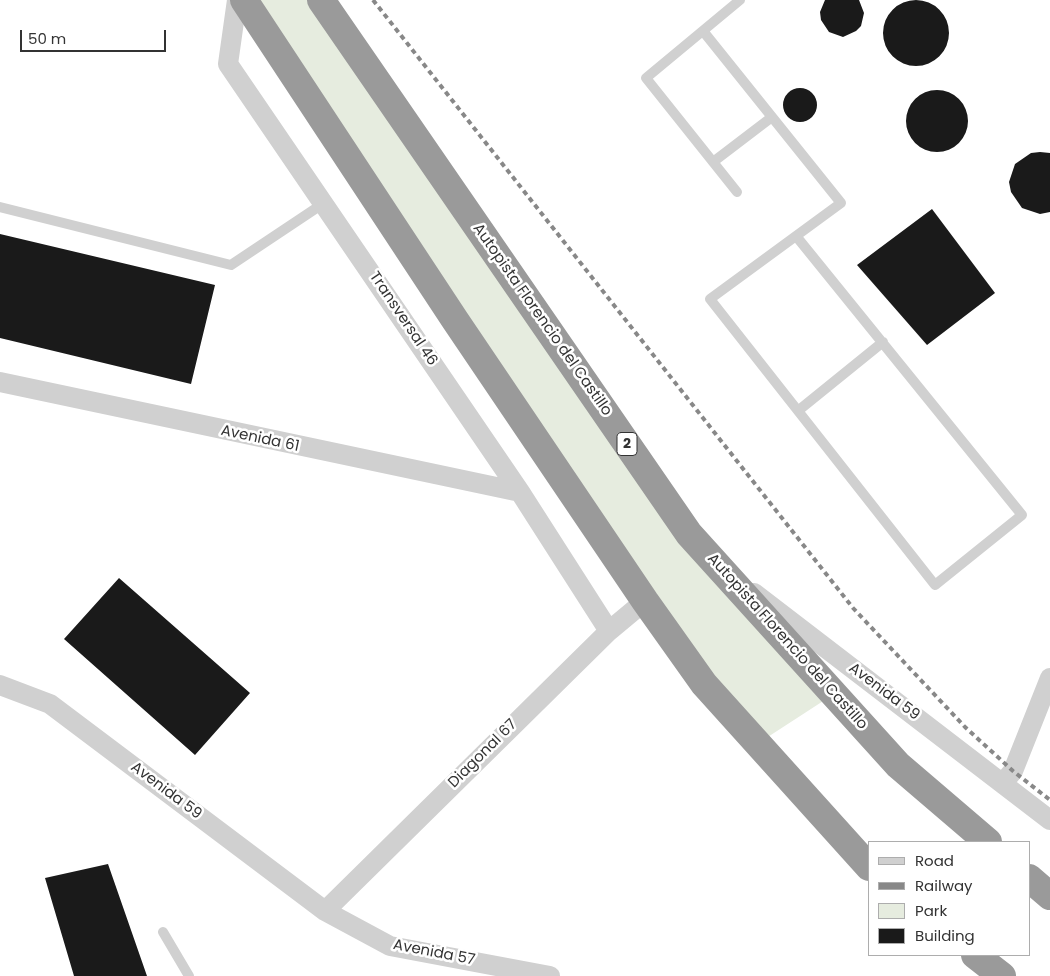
<!DOCTYPE html>
<html>
<head>
<meta charset="utf-8">
<style>
  body { margin:0 }
  #map { position:relative; width:1050px; height:976px; overflow:hidden; background:#fff; font-family:Poppins,sans-serif }
  canvas { display:block }
  .legend { position:absolute; left:868px; top:841px; width:162px; height:115px; box-sizing:border-box; background:#fff; border:1px solid #adadad; margin:0; padding:6px 9px; list-style:none; font-size:15px; color:#333 }
  .legend li { display:flex; align-items:center; gap:10px; height:25px }
  .legend b { width:25px; border:1px solid #adadad }
  .scale { position:absolute; left:20px; top:30px; width:146px; height:22px; box-sizing:border-box; border:2px solid #333; border-top:0; padding-left:6px; font-size:15px; line-height:18px; white-space:nowrap; color:#333; -webkit-text-stroke:4px #fff; paint-order:stroke }
</style>
</head>
<body>
<div id="map">
<canvas width="1050" height="976"></canvas>
<ul class="legend">
<li><b style="height:6px;background:#d0d0d0"></b>Road</li>
<li><b style="height:6px;background:#888"></b>Railway</li>
<li><b style="height:14px;background:#e6ecdf"></b>Park</li>
<li><b style="height:14px;background:#1a1a1a"></b>Building</li>
</ul>
<div class="scale">50 m</div>
</div>
<script>
const c = document.querySelector('canvas').getContext('2d');
c.lineJoin = 'round';
function fill(path, color) { c.fillStyle = color; c.fill(path, 'evenodd'); }
function strokePath(path, color, width, dash) { c.strokeStyle = color; c.lineWidth = width; c.lineCap = dash ? 'butt' : 'round'; c.setLineDash(dash || []); c.stroke(path); }
function drawText(font, color, halo, rows, align = 'center') {
  c.font = font + ' Poppins,sans-serif'; c.lineWidth = 5; c.setLineDash([]); c.textBaseline = 'middle'; c.strokeStyle = halo; c.fillStyle = color; for (const [text, x, y, turn = 0] of rows) {
    c.save(); c.translate(x, y); c.rotate((+turn || 0) * Math.PI / 180); c.textAlign = isNaN(turn) ? turn : align; if (halo) c.strokeText(text, 0, 0); c.fillText(text, 0, 0); c.restore();
  }
}
fill(new Path2D(`
  M245,0H321L689,534L834,694L757,744Z`), '#e6ecdf');
fill(new Path2D(`
  M825,0H859L864,13L861,26L856,31L843,37L829,32L821,20L820,12Z
  M883 33a33 33 0 1 1 66 0a33 33 0 1 1-66 0Z
  M783 105a17 17 0 1 1 34 0a17 17 0 1 1-34 0Z
  M906 121a31 31 0 1 1 62 0a31 31 0 1 1-62 0Z
  M1040,152L1050,153V212L1040,214L1022,208L1011,192L1009,182L1015,164L1031,153Z
  M932,209L995,293L927,345L857,265Z
  M0,234L215,285L191,384L0,338Z
  M119,578L250,693L195,755L64,639Z
  M108,864L147,976H74L45,878Z`), '#1a1a1a');
strokePath(new Path2D(`
  M703,31L841,203L710,299L935,585L1022,515L796,236
  M713,162L772,117
  M737,192L646,78L740,0
  M0,207L231,265L324,203
  M799,410L883,342
  M163,932L189,976`), '#d0d0d0', 10);
strokePath(new Path2D(`
  M237,0L228,64L520,492L609,631
  M0,382L520,492
  M754,593L1050,820
  M0,685L50,704L325,911L390,946L550,976
  M1003,783L1013,771L1050,678
  M325,911L609,631L645,601`), '#d0d0d0', 20);
strokePath(new Path2D(`
  M244,0L455,320L645,601L704,684L869,867
  M321,0L689,534L898,765L988,842
  M1029,878L1050,896
  M975,955L1002,976`), '#9a9a9a', 28);
strokePath(new Path2D(`
  M373,0L853,608L965,727L1013,771L1050,800`), '#888', 4, [5, 4]);
for (const [x, y, w] of [
  [627,444,20]
]) { const box = new Path2D(); box.roundRect(x - w / 2, y - 11.5, w, 23, 4); c.fillStyle = '#fff'; c.fill(box); strokePath(box, '#333', 1); }
drawText('bold 14px', '#333', null, [
  ["2",627,444]
]);
drawText('15px', '#333', '#fff', [
  ["Transversal 46",403,319,56],
  ["Autopista Florencio del Castillo",542,320,55],
  ["Avenida 61",260,439,12],
  ["Autopista Florencio del Castillo",787,642,48],
  ["Avenida 59",884,692,37],
  ["Diagonal 67",483,754,-45],
  ["Avenida 59",166,791,37],
  ["Avenida 57",434,953,11]
]);
</script>
</body>
</html>
